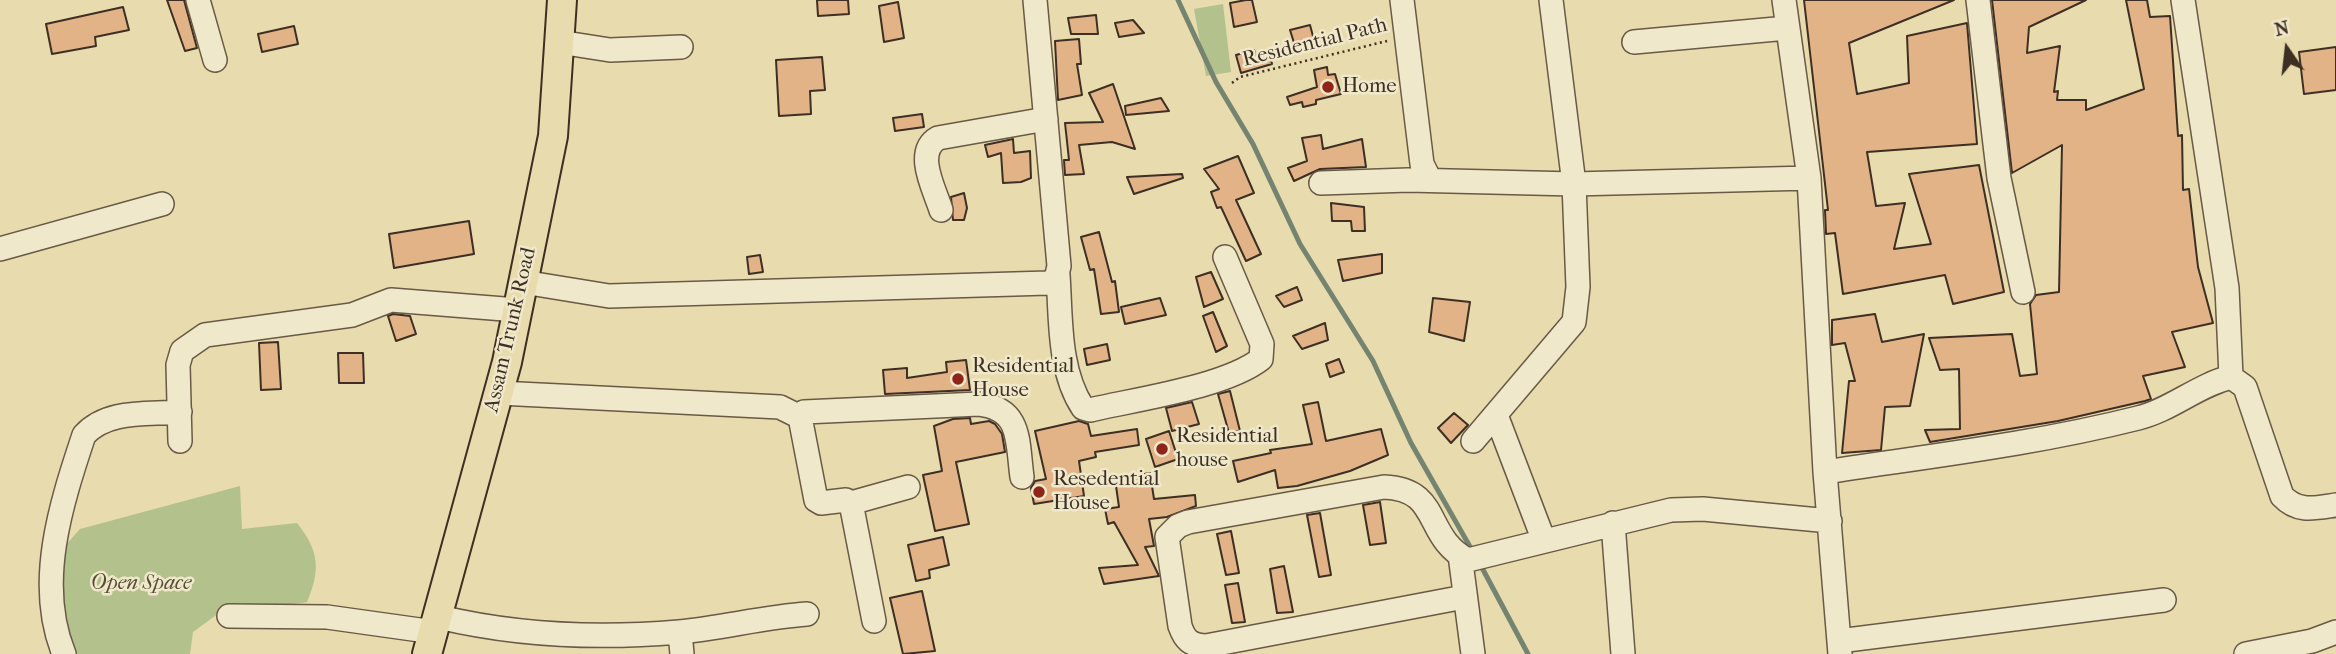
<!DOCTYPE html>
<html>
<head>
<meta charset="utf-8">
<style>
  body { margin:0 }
  #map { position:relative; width:2336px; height:654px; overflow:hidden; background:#e8dbad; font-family:"IM FELL French Canon",serif }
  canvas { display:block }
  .north { position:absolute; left:2252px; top:14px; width:70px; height:70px; -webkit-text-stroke:5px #f0e8ca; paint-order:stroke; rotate:346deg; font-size:19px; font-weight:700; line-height:28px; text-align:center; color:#3d2f24 }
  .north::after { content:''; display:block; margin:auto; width:24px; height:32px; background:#3d2f24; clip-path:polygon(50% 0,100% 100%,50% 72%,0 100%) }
</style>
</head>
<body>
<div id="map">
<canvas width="2336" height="654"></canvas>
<div class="north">N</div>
</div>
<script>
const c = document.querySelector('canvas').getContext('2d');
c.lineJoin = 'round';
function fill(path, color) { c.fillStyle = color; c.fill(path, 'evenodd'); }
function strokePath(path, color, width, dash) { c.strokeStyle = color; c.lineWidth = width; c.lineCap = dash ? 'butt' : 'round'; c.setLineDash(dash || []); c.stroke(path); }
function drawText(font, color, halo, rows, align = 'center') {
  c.font = font + ' "IM FELL French Canon",serif'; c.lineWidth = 5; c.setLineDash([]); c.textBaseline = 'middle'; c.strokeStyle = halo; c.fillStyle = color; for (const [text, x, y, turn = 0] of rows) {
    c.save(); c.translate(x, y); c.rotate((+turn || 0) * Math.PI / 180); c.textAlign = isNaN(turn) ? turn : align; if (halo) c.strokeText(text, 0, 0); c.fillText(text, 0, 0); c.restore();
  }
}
fill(new Path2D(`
  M1223,4L1231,72L1206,76L1194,9Z
  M240,486L242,529L297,523C319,551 321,569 307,602L266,608L242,603L230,605L193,632L190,654H73L48,565L80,529Z`), '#b3c18c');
strokePath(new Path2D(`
  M1178,0L1216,82L1253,144L1300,244L1373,361L1411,443L1473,552
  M1480,564L1528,654`), '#748471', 5);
const building = new Path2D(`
  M167,0H184L197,48L185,51Z
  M817,0H848L849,14L818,16Z
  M1246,0H1252L1257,22L1234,27L1230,3Z
  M1804,0H1954L1849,43L1857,94L1909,83L1907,36L1967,23L1977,144L1867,152L1876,206L1905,203L1894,249L1931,244L1909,174L1979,165L2004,292L1953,304L1945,275L1843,294L1835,233L1826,234L1825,210H1828Z
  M1992,0H2086L2029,27L2027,53L2060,46L2054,92L2058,91L2057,100H2086V110L2144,89L2126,0H2147L2150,17L2170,16L2178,136L2182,135L2183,190L2189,189L2198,267L2213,323L2172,332L2185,367L2143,376L2151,399L2145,401L2058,421L1930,442L1925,430L1960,429L1959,369L1940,370L1929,338L2012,334L2020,376L2037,374L2030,304L2036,295L2059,292L2062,145L2012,173Z
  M898,2L904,38L884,42L879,6Z
  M123,7L129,30L95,37L96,46L52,54L46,24Z
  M1096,15L1098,34H1071L1068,18Z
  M1133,20L1144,33L1119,37L1115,23Z
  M1310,25L1314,40L1295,46L1290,30Z
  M294,26L298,44L262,52L258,34Z
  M1079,39L1081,64H1077L1082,95L1058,100L1055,41Z
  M2336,47V90L2304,94L2299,52Z
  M1254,50L1256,55L1269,51L1272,64L1241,73L1236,55Z
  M822,57L825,90L810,91L811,114L779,116L776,60Z
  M1327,67L1328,75L1335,74L1341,94L1316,100V104L1303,107L1302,102L1290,105L1287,97L1317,87L1314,70Z
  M1113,84L1135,149L1112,142L1079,145L1084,174L1065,175L1064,160H1069L1065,123L1103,122L1089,93Z
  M1161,98L1169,111L1126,115L1125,106Z
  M922,114L924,127L895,131L893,118Z
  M1321,135L1323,149L1362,139L1366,167L1320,169L1294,181L1288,168L1307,161L1302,138Z
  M1013,139L1014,153L1030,151L1031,178L1021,182L1003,183L1001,153L988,157L985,145Z
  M1238,156L1254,193L1236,200L1261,254L1246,261L1221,207L1217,208L1211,192L1219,189L1204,169Z
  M1182,174L1183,178L1134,194L1127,177Z
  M964,193L967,208L964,220H953L951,197Z
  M1331,203L1364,207L1365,231H1352L1351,221H1332Z
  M469,221L474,254L394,268L389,234Z
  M1099,232L1112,282L1115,281L1119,312L1101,314L1094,269L1090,270L1081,237Z
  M1382,254V273L1343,281L1338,260Z
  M760,255L763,272L749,274L747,257Z
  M1211,272L1223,299L1204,307L1196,277Z
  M1297,287L1302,300L1284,307L1276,296Z
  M1160,298L1166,315L1125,324L1121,307Z
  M1433,298L1470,302L1464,341L1429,332Z
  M1213,312L1227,346L1216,352L1203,316Z
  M393,314L410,316L416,334L396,341L388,316Z
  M1875,314L1882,342L1924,334L1910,406L1885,407L1881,450L1842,453L1849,381H1855L1845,343L1832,345V320Z
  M1325,323L1328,340L1302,349L1293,336Z
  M278,342L281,389L261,390L259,343Z
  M1107,344L1110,360L1087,365L1084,349Z
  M338,353H363L364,383H339Z
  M1339,359L1344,372L1330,377L1326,364Z
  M966,360L970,390L885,394L883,370L907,368V378L947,372L946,362Z
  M1230,391L1240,431L1229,433L1218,394Z
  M1192,402L1199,424L1172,431L1166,408Z
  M1318,402L1326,441L1381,429L1388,455L1350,471L1297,486L1278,488L1275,470L1238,482L1233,461L1271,453L1270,450L1312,444L1303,405Z
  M1454,413L1468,425L1451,443L1438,428Z
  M970,418L971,424L989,421L995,424L1002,434L1005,452L956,462L969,524L935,531L923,475L942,471L934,426L953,419Z
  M1079,421L1088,424L1091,436L1137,429L1139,445L1095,452L1096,457L1079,461L1084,496L1034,504L1031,488L1035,481L1046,479L1035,431Z
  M1169,431L1178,459L1155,467L1146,439Z
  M1150,473L1154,499L1195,495L1196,506L1167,517L1149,519L1154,546L1145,547L1159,576L1104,584L1099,568L1138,565L1114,522L1108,524L1105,509L1119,507L1115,479Z
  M1380,502L1386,543L1370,545L1363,505Z
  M1320,513L1331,575L1319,577L1307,515Z
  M1231,531L1239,573L1226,575L1217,534Z
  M943,537L949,565L929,570L930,578L916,581L908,545Z
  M1284,566L1293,612L1277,613L1270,569Z
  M1238,583L1245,622L1232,623L1225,585Z
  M922,591L935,651L903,654L890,598Z`);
fill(building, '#e2b387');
strokePath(building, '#3d2f24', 2);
const minor = new Path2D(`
  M198,0L215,60
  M1402,0L1422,164L1430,180
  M1784,0L1809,178L1825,472L1840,654
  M1978,0L1999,178L2023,292
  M2183,0L2227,288L2231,377
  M559,42L610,50L681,47
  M1634,42L1787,28
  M1321,183L1408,180L1574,184L1809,178
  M941,210C934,188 914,152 938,138L1046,119
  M0,249L162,204
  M1058,275C1061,318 1058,370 1083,408L1090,410C1137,399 1225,387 1261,359L1262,344L1225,257
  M523,282L609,296L1048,283L1056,279L1059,266L1035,0
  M499,393L780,407L800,417L816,500L821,503L846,500L851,503L874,621
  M1496,415L1544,541
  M800,417L804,412L979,404C1022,409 1017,441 1022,477
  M180,441L178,365L182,351L205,335L352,315L391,300L517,310
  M1473,441L1574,322L1578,287L1574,184L1551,0
  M1825,472C1930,456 2035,444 2138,418C2171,410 2198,385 2231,377L2245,387L2282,496C2298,513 2315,508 2336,505
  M851,503L908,487
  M1613,523L1623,654
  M1460,555L1473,654
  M1464,597L1206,646C1190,645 1185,640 1180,626L1167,537L1178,526L1188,522L1384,487C1442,489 1423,537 1468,560L1671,510L1703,509L1830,521
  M229,616L327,617L434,632
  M439,617C519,636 597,639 679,632C722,628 764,617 807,614
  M680,632L682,654
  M1839,641L2164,600
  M64,654C35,584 61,504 84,435C108,409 147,415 180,412
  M2246,654L2312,641L2336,632`);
const major = new Path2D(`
  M427,654L507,362L553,136L562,0`);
strokePath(minor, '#685a46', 26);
strokePath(major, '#3d2f24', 32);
strokePath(new Path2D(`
  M1232,83L1240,77L1387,41`), '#3d2f24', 2.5, [2, 3.5]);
strokePath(minor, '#f0e8ca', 23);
strokePath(major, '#e8dbad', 28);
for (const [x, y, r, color] of [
  [1328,87,7,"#8f2418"],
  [958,379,7,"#8f2418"],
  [1162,449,7,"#8f2418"],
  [1039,492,7,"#8f2418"]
]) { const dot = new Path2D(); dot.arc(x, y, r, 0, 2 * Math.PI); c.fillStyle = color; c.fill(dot); strokePath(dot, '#f0e8ca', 2.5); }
drawText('21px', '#3d2f24', '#f0e8ca', [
  ["Residential Path",1315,43,-14],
  ["Assam Trunk Road",511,330,-77]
]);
drawText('21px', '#3d2f24', '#f0e8ca', [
  ["Home",1342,87],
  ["Residential",972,367],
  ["House",972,391],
  ["Residential",1176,437],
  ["house",1176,461],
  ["Resedential",1053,480],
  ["House",1053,504]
], 'left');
drawText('italic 21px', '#554c39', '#f0e8ca', [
  ["Open Space",141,584]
]);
</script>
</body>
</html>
